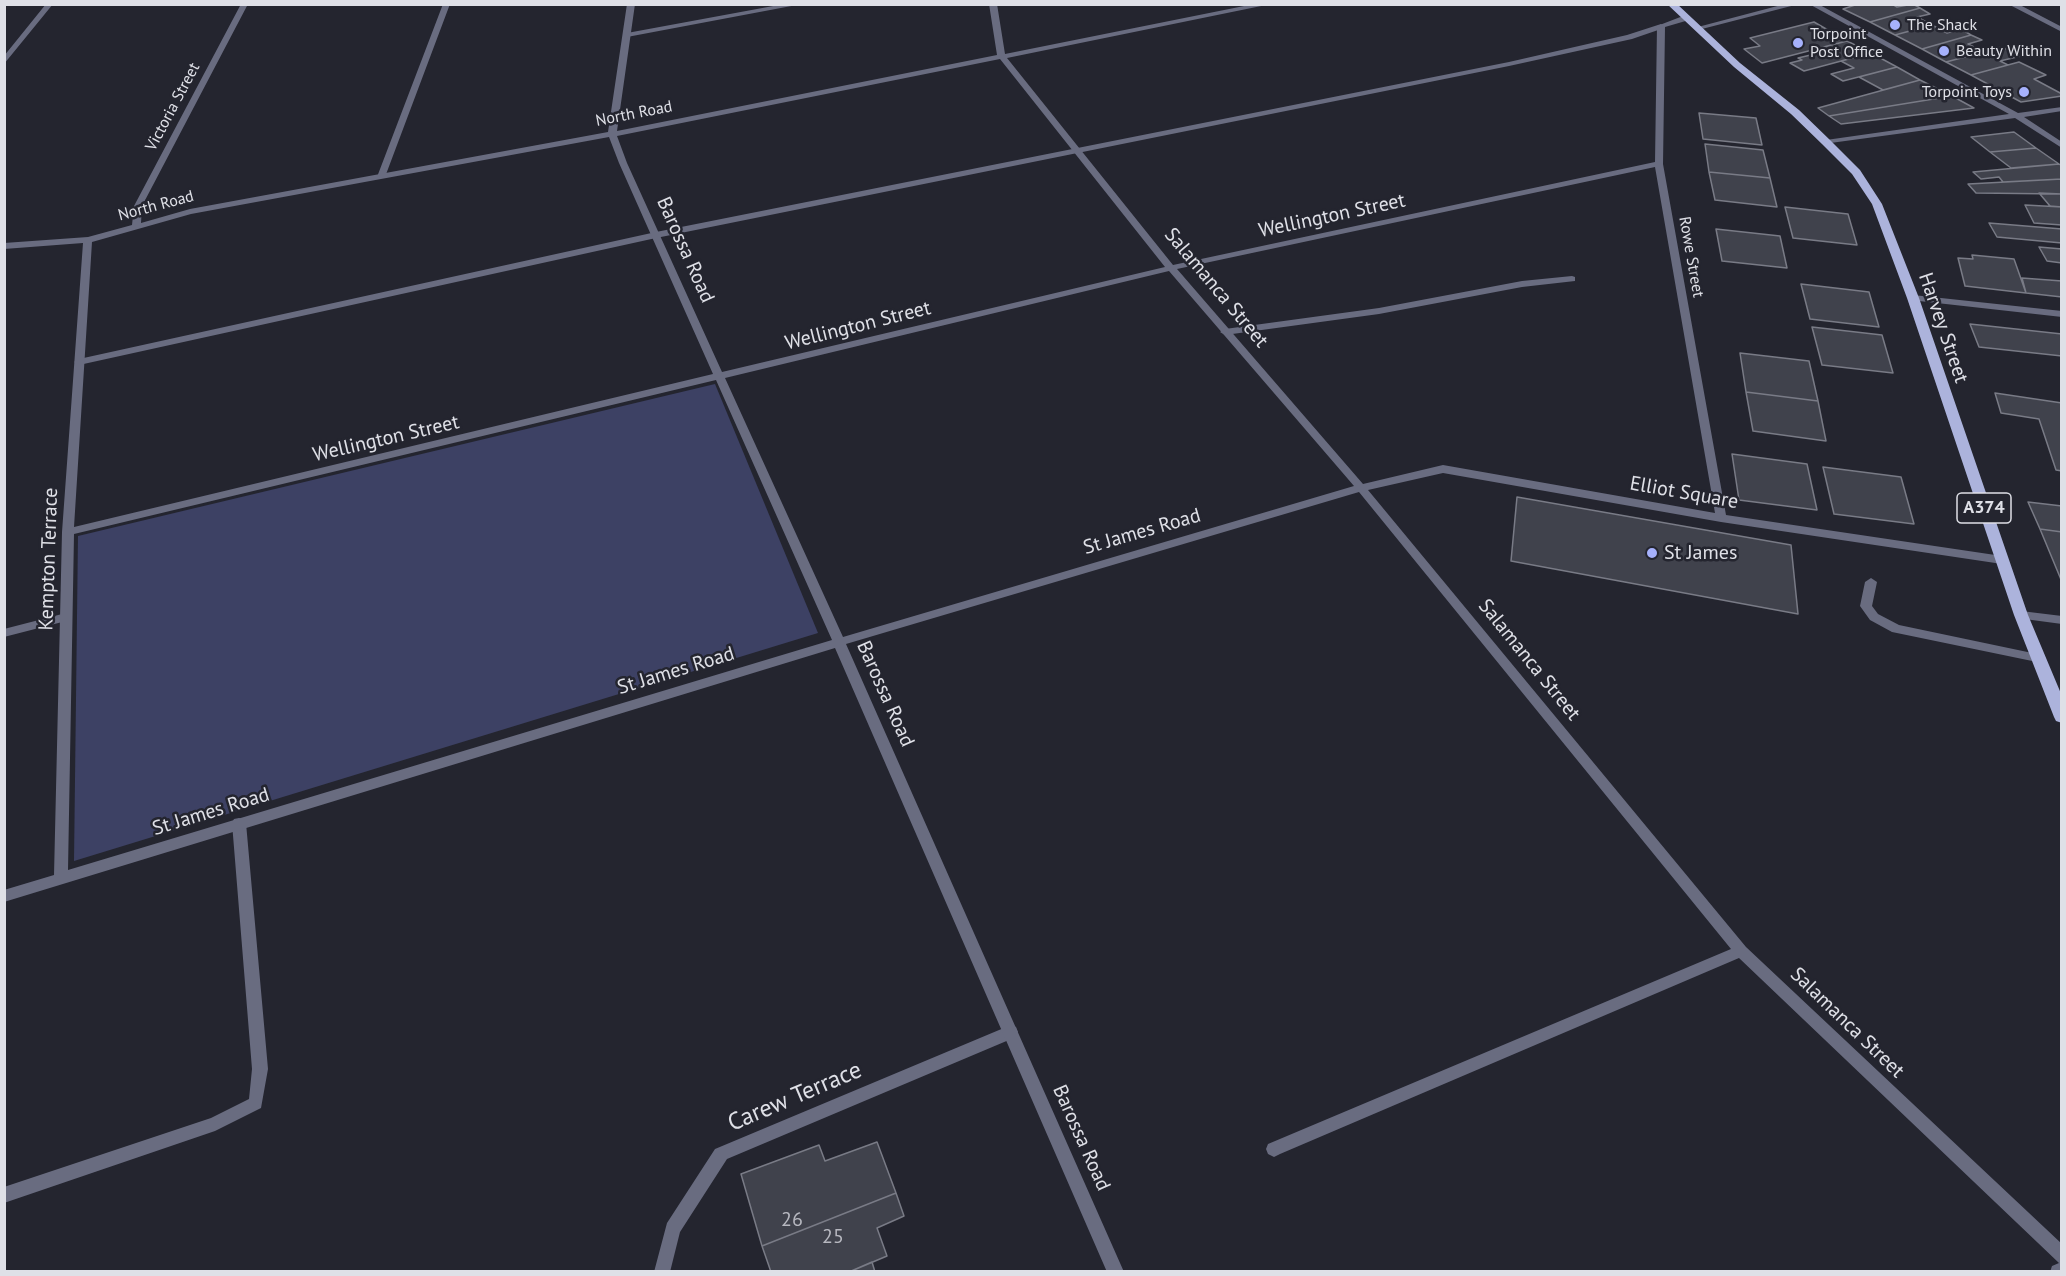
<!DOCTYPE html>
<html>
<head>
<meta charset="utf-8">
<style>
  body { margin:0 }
  #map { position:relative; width:2066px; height:1276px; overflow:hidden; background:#24252f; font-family:"PT Sans",sans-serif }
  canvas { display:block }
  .frame { position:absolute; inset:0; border:6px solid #dfe0e7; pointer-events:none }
</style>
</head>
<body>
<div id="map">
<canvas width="2066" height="1276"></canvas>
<div class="frame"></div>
</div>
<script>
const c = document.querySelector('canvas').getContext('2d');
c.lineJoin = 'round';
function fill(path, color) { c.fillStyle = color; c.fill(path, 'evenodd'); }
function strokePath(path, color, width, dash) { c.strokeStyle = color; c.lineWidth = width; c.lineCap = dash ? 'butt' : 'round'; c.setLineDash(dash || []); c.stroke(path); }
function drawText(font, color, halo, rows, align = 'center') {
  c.font = font + ' "PT Sans",sans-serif'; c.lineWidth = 5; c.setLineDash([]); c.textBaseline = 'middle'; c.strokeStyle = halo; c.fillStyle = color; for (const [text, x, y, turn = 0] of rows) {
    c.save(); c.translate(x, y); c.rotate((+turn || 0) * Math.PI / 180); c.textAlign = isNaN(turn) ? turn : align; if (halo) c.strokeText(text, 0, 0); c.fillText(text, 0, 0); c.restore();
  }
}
fill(new Path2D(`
  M715,384L818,633L74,861L78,536Z`), '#3d4164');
const building = new Path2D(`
  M1858,4H1892L1897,7L1913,4L1920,8L1870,22L1843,9Z
  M1920,8L1930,14L1917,17L1932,25L1895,35L1870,22Z
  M1814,22L1847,41L1762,63L1744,49L1760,46L1750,38Z
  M1932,25L1947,33L1961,29L1971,35L1922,49L1895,35Z
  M1971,35L1982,40L1968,44L1984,52L1946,62L1922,49Z
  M1847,41L1871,53L1804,71L1790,63L1802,60L1798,58L1819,53L1812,50Z
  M2002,47L2021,56L2000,61L2008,65L1971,75L1946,62Z
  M1871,53L1897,67L1843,81L1831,74L1854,68L1841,61Z
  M2019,62L2046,75L2034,79L2062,94V96L2021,102L1971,75Z
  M1897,67L1920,80L1883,90L1859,77Z
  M1920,80L1952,96L1829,116L1818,108Z
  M1952,96L1974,108L1841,124L1829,116Z
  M1699,113L1756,118L1762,145L1703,139Z
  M2014,132L2036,148L1990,152L1971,137Z
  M1705,144L1763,150L1770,178L1709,172Z
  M2036,148L2059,164L2011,168L1990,152Z
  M2059,164L2062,166V179L2003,182L1999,177L1981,179L1973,172Z
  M1709,172L1770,178L1777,207L1715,200Z
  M2062,179V194L1976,193L1968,184Z
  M2039,193L2062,194V207L2050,206Z
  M2025,205L2062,207V225L2034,223Z
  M1785,207L1848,214L1857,245L1793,238Z
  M1989,223L2062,229V243L1997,237Z
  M1716,229L1780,236L1787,268L1722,261Z
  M2039,247L2062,249V263L2047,261Z
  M1972,255L2014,259L2026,293L1965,286L1958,258L1973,259Z
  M2022,278L2062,281V297L2026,293Z
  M1801,284L1869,292L1879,327L1810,319Z
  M1970,324L2062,334V356L1979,347Z
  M1812,327L1882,335L1893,373L1822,365Z
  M1740,353L1809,361L1818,401L1746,392Z
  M1746,392L1818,401L1826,441L1753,431Z
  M1995,393L2062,403V471L2056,470L2039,419L2001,413Z
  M1732,454L1807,464L1817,510L1739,500Z
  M1823,467L1901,477L1914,524L1834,514Z
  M1517,497L1791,545L1798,614L1511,561Z
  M2028,502L2062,506V532L2040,529Z
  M2040,529L2062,532V582Z
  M877,1142L896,1193L762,1246L741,1174L819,1145L825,1161Z
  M896,1193L904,1216L877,1228L887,1256L849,1272H771L762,1246Z
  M872,1262L875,1272H849Z`);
fill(building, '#40424c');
strokePath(building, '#797b86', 1.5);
fill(new Path2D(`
  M46,4H53L4,64V56Z
  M443,4H450L385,177L378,179L377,177Z
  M784,4H802L627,37L623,35L627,33Z
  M1661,24L1665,26L1664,28L1632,39L1509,66L656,238L79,365L74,362L79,359L656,232L1509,62L1627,35Z
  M1572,276L1575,277V281L1522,287L1379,314L1225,335L1220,332L1225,329L1379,308L1522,281Z
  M1871,578L1877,582L1872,606L1878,614L1899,625L2037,654L2043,658L2037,662L1892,632L1870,620L1860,606L1865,582Z
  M66,613L70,614L72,617L70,620L4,637V629Z
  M239,818L244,819L246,823L268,1069L261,1108L215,1131L4,1203V1187L211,1118L249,1099L252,1069L232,823L234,819Z
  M1011,1025L1016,1027L1018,1032L1016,1037L727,1159L680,1232L670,1272H654L667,1223L715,1149Z`), '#696c80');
fill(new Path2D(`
  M241,4H248L142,206L141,223L190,209L608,132L627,4H635L617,131L997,55L989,4H997L1005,54L1254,4H1271L1007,58L1173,265L1655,162L1657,26L1683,16H1689V20L1665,27L1663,164L1726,515L2002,556L2006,557L2008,560L2006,563L2002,564L1721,522L1443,473L1368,490L1746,947L2062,1244V1272H2050L2052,1266L2059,1263L1739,958L1280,1154L1274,1157L1268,1154L1266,1149L1268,1144L1731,949L1359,492L846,644L1124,1272H1107L835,648L4,902V890L54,875L62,532L83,243L4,249V243L88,237L132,225L134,206ZM1000,59L1165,267L722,372L627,163L617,136ZM609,137L619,163L713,374L74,527L92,242L191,214ZM1655,167L1715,513L1443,465L1363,484L1177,269ZM1169,271L1354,486L843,637L725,378ZM716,380L832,640L68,870L74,534Z
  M1785,4H1799L1698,30L1694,28Z
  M1809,4H1818L2018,113L2062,107V111L2024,117L2062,142V148L2015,118L1823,144V140H1826L2009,114Z
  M2008,4H2018L2062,27V32Z
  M1913,295L2062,311V317L1910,300L1908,298Z
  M2021,611L2062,616V624L2017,618L2015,615L2017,612Z`), '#696c80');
fill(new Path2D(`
  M1667,4H1677L1740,63L1799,110L1830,140L1860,170L1882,204L1919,298L2028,615L2062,696V723L2056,721L2054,717L2014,615L1907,298L1872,204L1852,174L1822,144L1791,114L1734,67Z`), '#acb3dc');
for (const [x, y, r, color] of [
  [1895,25,6,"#a6b1fc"],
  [1798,43,6,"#a6b1fc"],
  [1944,51,6,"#a6b1fc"],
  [2024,92,6,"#a6b1fc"],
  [1652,553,6,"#a6b1fc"]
]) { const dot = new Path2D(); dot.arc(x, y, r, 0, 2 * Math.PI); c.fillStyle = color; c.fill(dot); strokePath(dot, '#24252f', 2); }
drawText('16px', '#dfe0e7', '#24252f', [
  ["The Shack",1907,25],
  ["Torpoint",1810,34],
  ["Post Office",1810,52],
  ["Beauty Within",1956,51],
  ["Torpoint Toys",2012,92,"right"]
], 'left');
drawText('16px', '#dfe0e7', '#24252f', [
  ["Victoria Street",173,107,-62],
  ["North Road",634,114,-11],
  ["North Road",156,206,-15],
  ["Rowe Street",1691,257,80]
]);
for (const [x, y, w] of [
  [1984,508,54]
]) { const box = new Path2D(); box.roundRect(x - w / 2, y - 15, w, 30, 4.5); c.fillStyle = '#24252f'; c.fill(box); strokePath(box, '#dfe0e7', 1.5); }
drawText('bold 18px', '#dfe0e7', null, [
  ["A374",1984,508]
]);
drawText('20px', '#dfe0e7', '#24252f', [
  ["Wellington Street",1332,216,-12],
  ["Barossa Road",685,250,66],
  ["Salamanca Street",1216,288,50],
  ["Wellington Street",858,326,-14],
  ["Harvey Street",1943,328,71],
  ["Wellington Street",386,439,-13],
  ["Elliot Square",1684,493,10],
  ["St James Road",1142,532,-16],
  ["Kempton Terrace",49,559,-88],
  ["Salamanca Street",1529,660,51],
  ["St James Road",676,671,-17],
  ["Barossa Road",885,694,66],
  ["St James Road",211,812,-17],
  ["Salamanca Street",1847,1023,44],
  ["Barossa Road",1081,1138,66]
]);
drawText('20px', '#dfe0e7', '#24252f', [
  ["St James",1664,553]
], 'left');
drawText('20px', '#b7b8c0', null, [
  ["26",792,1220],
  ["25",833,1237]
]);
drawText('24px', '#dfe0e7', '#24252f', [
  ["Carew Terrace",795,1097,-23]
]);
</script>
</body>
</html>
